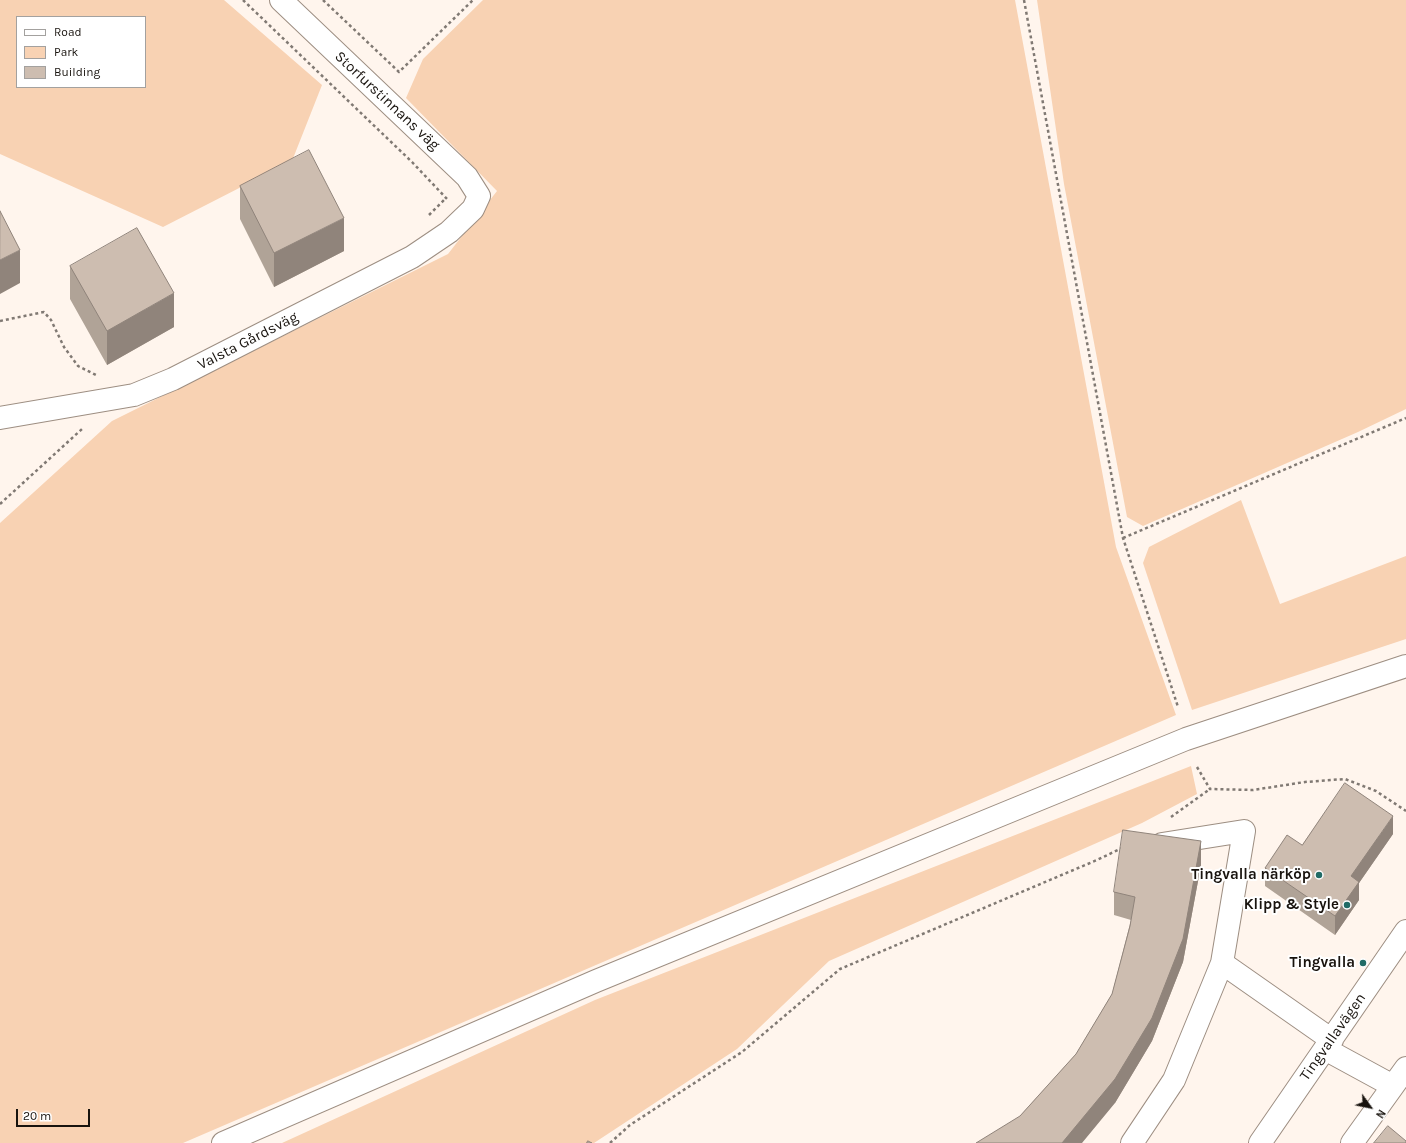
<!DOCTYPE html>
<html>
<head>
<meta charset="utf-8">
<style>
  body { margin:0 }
  #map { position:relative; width:1406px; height:1143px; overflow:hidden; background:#fff5ed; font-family:Karla,sans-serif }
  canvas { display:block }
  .legend { position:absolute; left:16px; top:16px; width:130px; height:72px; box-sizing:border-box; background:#fff; border:1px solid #a3a19f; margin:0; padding:5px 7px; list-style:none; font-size:12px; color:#18130e }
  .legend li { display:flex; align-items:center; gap:8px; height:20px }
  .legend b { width:20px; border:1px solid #a3a19f }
  .north { position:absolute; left:1350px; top:1087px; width:40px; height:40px; -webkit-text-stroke:3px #fff; paint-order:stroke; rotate:123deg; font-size:11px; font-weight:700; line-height:16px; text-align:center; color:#18130e }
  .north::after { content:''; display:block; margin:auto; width:14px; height:18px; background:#18130e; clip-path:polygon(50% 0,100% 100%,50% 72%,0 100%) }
  .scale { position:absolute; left:16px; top:1109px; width:74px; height:18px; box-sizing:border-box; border:2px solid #18130e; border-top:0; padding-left:5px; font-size:12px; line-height:14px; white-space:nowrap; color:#18130e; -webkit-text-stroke:3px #fff; paint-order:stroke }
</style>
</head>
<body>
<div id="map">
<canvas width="1406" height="1143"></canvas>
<ul class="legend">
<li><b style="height:5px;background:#fff"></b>Road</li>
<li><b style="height:11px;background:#f8d2b3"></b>Park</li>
<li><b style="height:11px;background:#cdbdb0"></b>Building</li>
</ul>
<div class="north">N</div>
<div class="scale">20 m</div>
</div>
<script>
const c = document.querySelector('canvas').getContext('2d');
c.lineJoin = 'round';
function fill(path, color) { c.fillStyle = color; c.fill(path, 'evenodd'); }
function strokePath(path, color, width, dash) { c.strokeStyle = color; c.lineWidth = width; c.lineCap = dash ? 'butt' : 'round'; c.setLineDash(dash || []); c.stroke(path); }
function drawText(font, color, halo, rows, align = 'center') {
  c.font = font + ' Karla,sans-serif'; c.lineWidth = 4; c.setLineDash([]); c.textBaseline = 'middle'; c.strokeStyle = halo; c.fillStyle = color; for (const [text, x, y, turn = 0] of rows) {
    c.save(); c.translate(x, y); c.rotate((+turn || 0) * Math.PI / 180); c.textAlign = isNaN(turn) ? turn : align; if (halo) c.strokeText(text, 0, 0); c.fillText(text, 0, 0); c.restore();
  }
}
fill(new Path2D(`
  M0,0H224L322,85L292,161L163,227L0,154ZM17,17H145V87H17Z
  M483,0H1015L1116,547L1176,715L183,1143H0V523L112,421L448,254L497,191L406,98L423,59Z
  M1037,0H1406V409L1358,432L1143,526L1127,517L1064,184Z
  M1241,500L1280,604L1406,556V639L1192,710L1143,563L1149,547Z
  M1191,766L1197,794L1142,823L829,961L737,1049L594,1143H282L595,1000Z`), '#f8d2b3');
const street = new Path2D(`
  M0,418L134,395L173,379L412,257L449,232L473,209L479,196L467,177L281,0
  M1162,844L1244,831L1222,963
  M1325,1049L1393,1086L1406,1068
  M1132,1143L1174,1080L1222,963L1332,1040
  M1260,1143L1406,931
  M1352,1143L1393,1086`);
const secondary = new Path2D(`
  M223,1143L596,981L1186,739L1406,666`);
strokePath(street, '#9d8e82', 24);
strokePath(secondary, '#9d8e82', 24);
strokePath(new Path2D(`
  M243,0L412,162L447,199
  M323,0L399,72L473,0
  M1024,0L1123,538L1178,707
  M429,215L446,198
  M0,321L44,312L51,320L64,347L78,366L98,376
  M0,504L82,429
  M1123,538L1406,418
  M1197,767L1210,789L1253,790L1305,782L1345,779L1376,791L1406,811
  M1171,817L1210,789
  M610,1143L630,1125L742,1052L840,969L1097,860L1124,847`), '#807973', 2.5, [3, 3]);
strokePath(street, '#fff', 22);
strokePath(secondary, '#fff', 22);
fill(new Path2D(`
  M240,186L344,251L274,287L240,219Z
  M70,266L174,327L107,365L70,299Z
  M1393,834L1359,883V900L1335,935L1265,886V868L1302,845Z
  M1201,865L1183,962L1152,1041L1115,1103L1020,1116L1076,1054L1112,994L1131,920L1114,915V892Z`), '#b0a397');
fill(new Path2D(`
  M344,218V251L274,287V253Z
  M20,250V283L0,294V260Z
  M174,293V327L107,365V331Z
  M1393,816V834L1359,883V900L1335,935V916L1351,876Z
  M1201,841V865L1183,962L1152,1041L1115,1103L1082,1143H1062Z`), '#90847b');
const building = new Path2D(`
  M309,150L344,218L274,253L240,186Z
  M0,211L20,250L0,260Z
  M137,228L174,293L107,331L70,266Z
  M1345,783L1393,816L1351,876L1359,882L1335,916L1265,868L1287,835L1302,845Z
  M1123,830L1201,841L1183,939L1152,1018L1115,1079L1062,1143H976L1020,1116L1076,1054L1112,994L1130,926L1135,897L1114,892Z
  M1388,1126L1406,1141V1143H1374Z
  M588,1141L592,1143H587Z`);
fill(building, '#cdbdb0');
strokePath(building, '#90847b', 1);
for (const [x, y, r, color] of [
  [1319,875,4,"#206b66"],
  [1347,905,4,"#206b66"],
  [1363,963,4,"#206b66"]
]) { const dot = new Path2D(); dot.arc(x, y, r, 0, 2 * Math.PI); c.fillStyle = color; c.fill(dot); strokePath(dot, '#fff', 1.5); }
drawText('15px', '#18130e', '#fff', [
  ["Storfurstinnans väg",387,101,43],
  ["Valsta Gårdsväg",248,341,-27],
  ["Tingvallavägen",1333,1037,-55]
]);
drawText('bold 15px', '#18130e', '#fff', [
  ["Tingvalla närköp",1311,875],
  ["Klipp & Style",1339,905],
  ["Tingvalla",1355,963]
], 'right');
</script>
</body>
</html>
